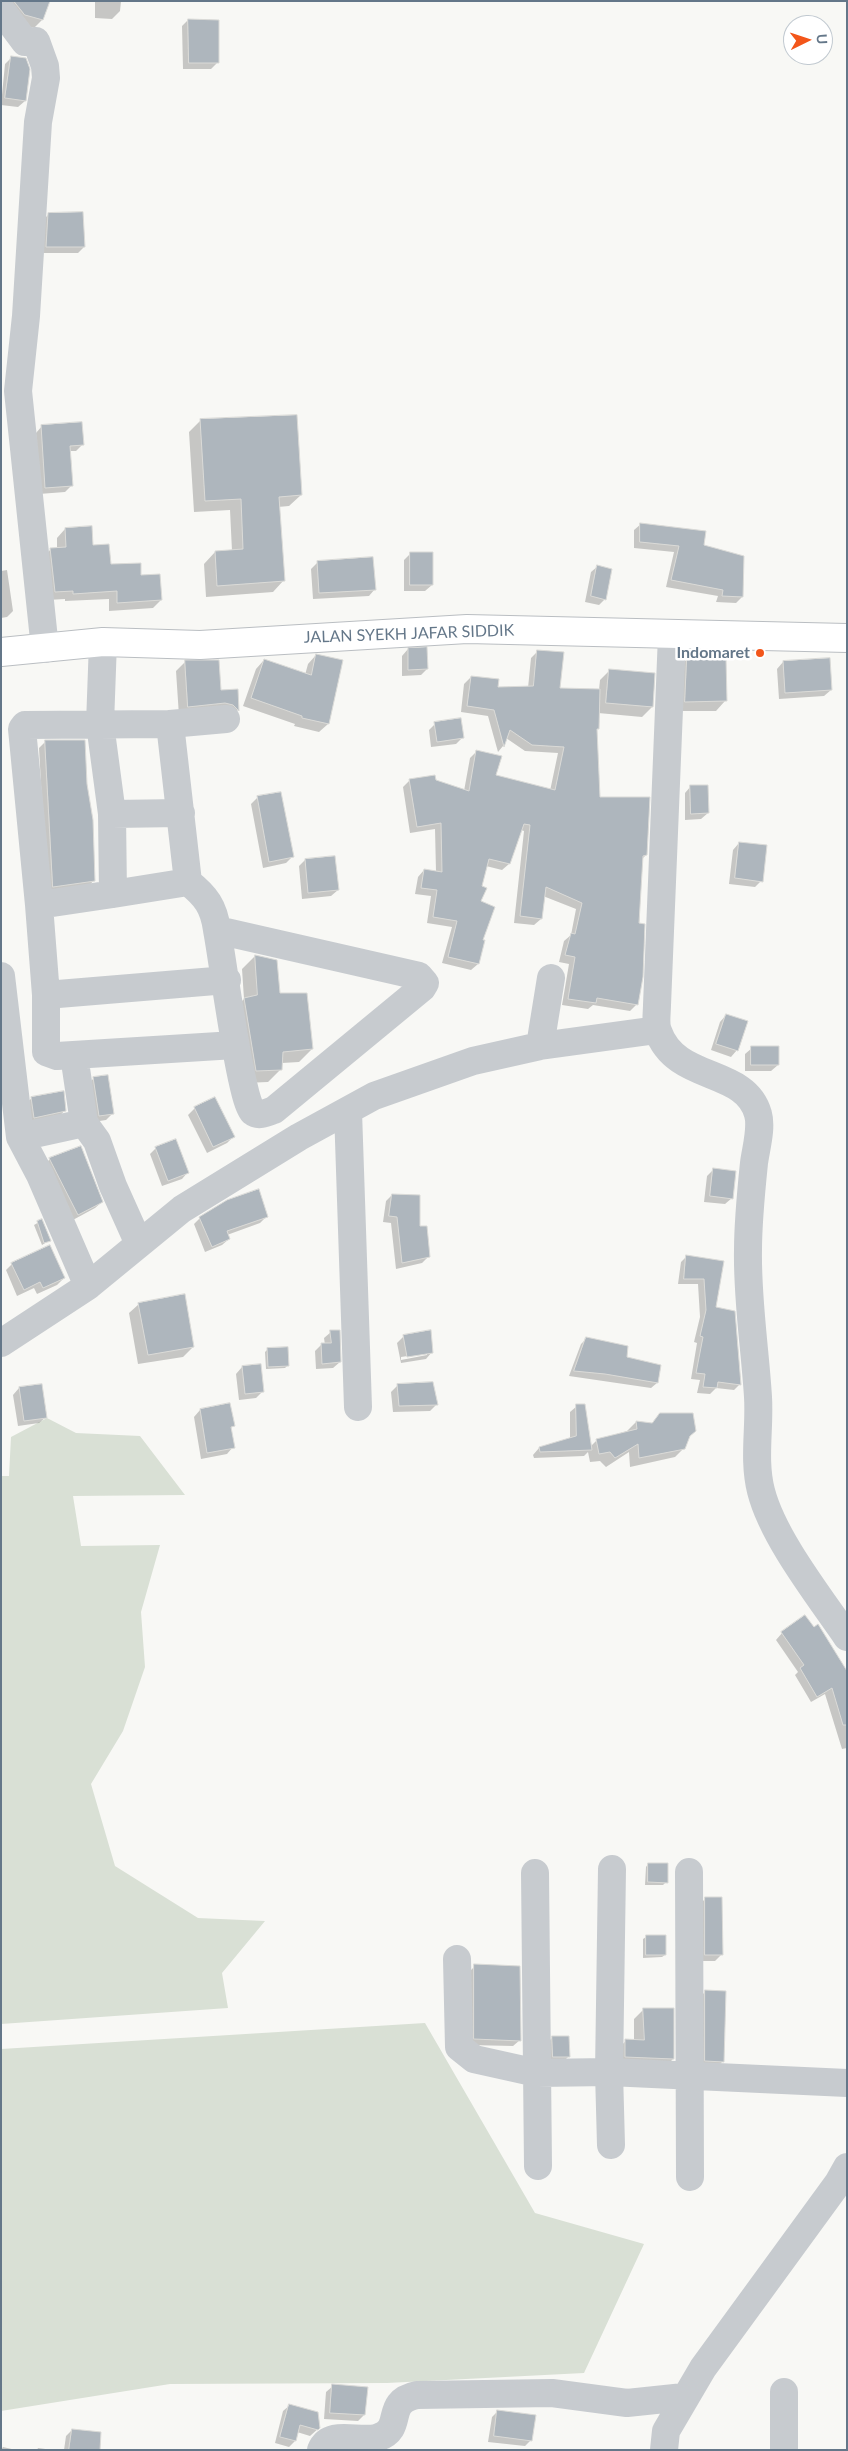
<!DOCTYPE html>
<html>
<head>
<meta charset="utf-8">
<style>
  body { margin:0 }
  #map { position:relative; width:848px; height:2451px; overflow:hidden; background:#f8f8f5; font-family:Lato,sans-serif }
  canvas { display:block }
  .frame { position:absolute; inset:0; border:2px solid #647789; pointer-events:none }
  .north { position:absolute; left:783px; top:15px; width:50px; height:50px; box-sizing:border-box; background:#fff; border:1px solid #c1c9d0; border-radius:50%; rotate:86deg; font-size:14px; font-weight:700; line-height:20px; text-align:center; color:#647789 }
  .north::after { content:''; display:block; margin:auto; width:18px; height:22px; background:#f3561a; clip-path:polygon(50% 0,100% 100%,50% 72%,0 100%) }
</style>
</head>
<body>
<div id="map">
<canvas width="848" height="2451"></canvas>
<div class="frame"></div>
<div class="north">U</div>
</div>
<script>
const c = document.querySelector('canvas').getContext('2d');
c.lineJoin = 'round';
function fill(path, color) { c.fillStyle = color; c.fill(path, 'evenodd'); }
function strokePath(path, color, width, dash) { c.strokeStyle = color; c.lineWidth = width; c.lineCap = dash ? 'butt' : 'round'; c.setLineDash(dash || []); c.stroke(path); }
function drawText(font, color, halo, rows, align = 'center') {
  c.font = font + ' Lato,sans-serif'; c.lineWidth = 5; c.setLineDash([]); c.textBaseline = 'middle'; c.strokeStyle = halo; c.fillStyle = color; for (const [text, x, y, turn = 0] of rows) {
    c.save(); c.translate(x, y); c.rotate((+turn || 0) * Math.PI / 180); c.textAlign = isNaN(turn) ? turn : align; if (halo) c.strokeText(text, 0, 0); c.fillText(text, 0, 0); c.restore();
  }
}
fill(new Path2D(`
  M47,1418L76,1433L140,1436L185,1495L73,1496L81,1546L160,1545L141,1612L145,1667L123,1731L91,1784L115,1866L198,1918L265,1921L222,1973L228,2008L1,2024V1476H9L11,1437Z
  M425,2023L535,2213L644,2244L584,2373L387,2383L170,2384L1,2411V2049Z`), '#d9e0d5');
fill(new Path2D(`
  M4,1H49L42,20L34,28L17,23Z
  M95,1H121L120,11L112,19L95,18Z
  M188,20L217,63L211,69H183L182,26Z
  M12,57L25,101L18,107L1,105L5,64Z
  M49,214L84,247L78,253H40L42,221Z
  M201,420L301,495L289,506L278,507L284,580L273,592L206,597L204,564L215,552L232,551L230,510L194,512L189,432Z
  M42,426L82,445L76,451H69L72,485L65,492L39,494L36,433Z
  M641,524L703,545L742,597L736,603L716,602L718,596L666,587L674,552L634,548V530Z
  M65,529L92,547L109,565L140,577L161,600L153,608L109,611V599L65,601V599L47,600L42,558L51,549H57V538Z
  M411,553L432,585L425,591H404V560Z
  M318,562L375,589L369,596L313,599L311,569Z
  M598,566L605,599L599,605L585,602L591,572Z
  M7,570L13,611L7,617L1,618V571Z
  M408,649L427,669L421,675L402,676V656Z
  M538,651L559,689L599,690L600,680L610,670L652,707L642,717L598,713L596,730L599,798L646,855L641,860L637,1004L630,1011L593,1005L588,1009L562,1005L569,964L559,962L564,941L571,935L576,909L543,896L541,919L534,925L514,923L524,831L521,830L509,864L502,870L486,866L479,902L482,940L484,941L478,964L471,970L442,963L452,927L427,923L431,896L415,894L418,877L424,870L436,872L435,829L410,833L403,787L410,780L435,781L464,791L470,758L477,751L494,776L550,791L558,753L525,751L506,738L503,746L498,752L488,716L461,712L464,684L471,677L497,688H528L531,658Z
  M316,655L328,724L319,732L294,726L295,724L243,706L256,669L264,660L305,675L308,664Z
  M687,659L725,701L716,711H676L677,669Z
  M186,661L220,692L236,690L238,710L229,719L179,716L176,671Z
  M783,662L831,690L824,696L779,699L777,669Z
  M435,724L463,737L456,744L431,747L429,730Z
  M45,742L94,880L88,887L47,893L39,748Z
  M691,786L708,813L701,819L685,820V793Z
  M257,798L292,857L286,863L263,868L251,804Z
  M739,843L761,881L755,887L729,884L733,850Z
  M305,860L338,890L331,896L302,899L299,866Z
  M255,956L276,961L279,994L312,1049L299,1062L282,1063L281,1069L268,1082L244,1083L231,1012L244,999L242,969Z
  M726,1015L737,1050L731,1057L711,1050L720,1022Z
  M752,1048L778,1065L771,1071H745V1054Z
  M94,1078L113,1113L106,1120L93,1122L87,1085Z
  M32,1098L65,1110L59,1117L27,1124L25,1104Z
  M195,1108L233,1137L227,1143L207,1153L188,1115Z
  M81,1148L102,1202L95,1208L71,1221L43,1166L50,1159Z
  M156,1148L188,1172L182,1179L162,1186L150,1154Z
  M713,1170L732,1198L725,1204L704,1202L707,1176Z
  M392,1195L419,1227L429,1256L422,1263L396,1269L391,1223L383,1222L386,1201Z
  M267,1216L260,1223L227,1235L229,1239L222,1245L205,1252L194,1224L200,1218Z
  M41,1221L50,1240L42,1245L34,1225Z
  M687,1256L723,1262L714,1308L740,1384L734,1390L716,1388L710,1394L697,1393L700,1380L691,1379L697,1343L694,1342L700,1317L698,1284H678L681,1262Z
  M12,1264L64,1278L57,1285L37,1294L34,1288L17,1296L6,1270Z
  M139,1304L193,1347L183,1357L138,1364L129,1313Z
  M331,1332L340,1362L333,1368L316,1369L315,1351L321,1345H325L324,1338Z
  M403,1337L432,1352L426,1359L401,1363L397,1343ZM427,1353V1355L401,1360V1357Z
  M587,1338L625,1358L657,1383L651,1388L569,1376L581,1344Z
  M268,1349L288,1365L285,1368L266,1369L265,1352Z
  M242,1367L263,1391L256,1398L239,1400L236,1374Z
  M432,1384L436,1405L430,1411L393,1412L391,1392L397,1386Z
  M19,1388L46,1417L39,1423L18,1426L13,1395Z
  M577,1406L590,1447L597,1440L627,1431L636,1422L688,1437L684,1448L675,1457L630,1467L629,1452L606,1467L600,1461L590,1462L588,1452L584,1456L534,1458L533,1455L539,1448L570,1439V1412Z
  M200,1410L234,1425L230,1429L233,1447L227,1454L201,1459L194,1417Z
  M782,1633L847,1674V1748L842,1749L825,1694L811,1702L795,1675L798,1672L776,1640Z
  M648,1864L666,1882L663,1885H645L646,1867Z
  M705,1899L722,1954L715,1961H699V1905Z
  M646,1937L665,1955L662,1957L643,1958V1939Z
  M475,1966L520,2040L513,2046L469,2045V1972Z
  M706,1991L723,2061L713,2071L696,2070V2001Z
  M644,2009L673,2059L663,2069L616,2066V2050L626,2041H634V2019Z
  M553,2037L569,2056L562,2063H547L546,2044Z
  M333,2386L364,2415L358,2421L324,2419L326,2392Z
  M290,2405L319,2428L310,2436L297,2432L295,2441L289,2447L275,2443L283,2411Z
  M498,2411L531,2440L525,2446L488,2442L492,2417Z
  M72,2430L98,2450H64L66,2436Z
  M3,2447L16,2450H1Z
  M38,2448L53,2450H37Z`), '#0003');
const building = new Path2D(`
  M14,1H50L43,20L25,15Z
  M188,19L219,20V63H189Z
  M11,56L26,58L30,69L26,101L5,98Z
  M83,212L85,247H46L48,213Z
  M297,415L302,495L279,497L285,581L217,586L215,551L243,549L241,499L205,501L200,419Z
  M82,422L84,445L70,446L73,486L45,488L41,425Z
  M640,523L706,531L704,545L744,556L743,597L722,596L723,590L671,580L679,546L640,542Z
  M92,526L93,545L109,544L111,564L141,563V575L160,574L162,600L117,603V591L73,594V591L55,592L50,548L66,547L65,528Z
  M410,552H433V585H410Z
  M373,557L376,590L319,593L317,561Z
  M597,565L612,569L606,600L591,596Z
  M427,647L428,669L408,670V648Z
  M537,650L564,652L560,688L600,689L599,729H597L600,797H650L647,855L643,856L639,923L645,924L643,977L638,1005L597,998L596,1003L568,999L575,957L565,955L571,933L575,934L582,903L546,887L542,919L520,916L530,825L524,824L510,864L489,859L482,886L487,888L481,901L495,907L483,940H485L479,964L448,957L457,921L433,917L437,890L421,888L424,869L442,872L441,823L417,827L409,779L435,775L436,780L469,791L476,750L502,756L496,775L555,790L564,747L532,745L510,730L504,747L494,710L467,706L471,676L499,679L498,687L533,686Z
  M316,654L343,660L329,724L302,718V716L251,698L264,659L311,675Z
  M687,658H726L727,701L685,702Z
  M830,658L832,690L785,693L783,661Z
  M185,660H219L221,690L238,689L239,711L233,705L225,703L188,707Z
  M609,669L655,673L653,707L606,703Z
  M461,718L464,738L437,742L434,722Z
  M45,740H85L87,784L93,820L95,881L53,887Z
  M690,785H708L709,813L691,814Z
  M281,792L294,857L269,862L257,796Z
  M739,842L767,845L763,882L735,878Z
  M335,856L339,890L308,893L305,859Z
  M255,955L277,960L280,993H307L313,1049L283,1052L282,1070L256,1071L244,998L257,995Z
  M726,1014L748,1021L738,1051L716,1044Z
  M751,1046H779V1065H751Z
  M108,1075L114,1114L99,1116L93,1077Z
  M64,1091L66,1111L34,1118L31,1097Z
  M215,1097L235,1137L213,1147L194,1107Z
  M176,1139L189,1173L168,1181L155,1147Z
  M81,1146L103,1202L78,1215L49,1158Z
  M713,1168L736,1171L733,1199L710,1196Z
  M259,1189L268,1217L227,1231L230,1239L212,1247L199,1217L227,1200Z
  M392,1194L420,1195V1226H427L430,1257L402,1263L397,1217L389,1216Z
  M42,1219L51,1241L44,1243L37,1221Z
  M50,1245L65,1278L43,1288L40,1282L24,1290L11,1263Z
  M686,1255L724,1261L716,1307L735,1311L741,1385L718,1382L717,1388L703,1387L705,1374L696,1373L703,1337L700,1336L706,1310L704,1279H684Z
  M185,1294L194,1347L148,1355L138,1303Z
  M330,1330H340L341,1362L322,1364L321,1343H331Z
  M431,1330L433,1353L407,1357L403,1335Z
  M586,1337L628,1346L627,1357L661,1365L658,1383L605,1374L574,1371Z
  M288,1347L289,1366L268,1367L267,1348Z
  M261,1364L264,1392L245,1394L242,1366Z
  M433,1382L438,1405L399,1406L397,1384Z
  M42,1384L47,1418L24,1421L19,1387Z
  M230,1403L235,1426L231,1427L235,1448L207,1453L200,1409Z
  M576,1404H585L592,1450L540,1452L539,1447L576,1436Z
  M660,1413H693L696,1431L690,1436L685,1449L639,1458L638,1444L615,1458L610,1452L599,1454L596,1439L637,1429L636,1421L652,1423Z
  M805,1615L814,1627L818,1624L847,1671V1725H843L832,1688L817,1697L800,1668L804,1665L781,1632Z
  M648,1863H668V1883L648,1882Z
  M705,1897H722L723,1955H705Z
  M646,1935H666V1955H646Z
  M474,1964L520,1966L521,2041L474,2039Z
  M705,1990L726,1991L724,2062L705,2061Z
  M643,2008H674V2059L625,2057V2039L644,2040Z
  M552,2036H569L570,2057H553Z
  M332,2384L368,2387L365,2415L330,2413Z
  M289,2404L318,2412L320,2428L318,2430L300,2425L296,2441L280,2437Z
  M497,2410L536,2415L532,2441L494,2436Z
  M72,2429L101,2432L100,2450H69Z`);
fill(building, '#aeb6bd');
strokePath(building, '#dadad7', 1);
const major = new Path2D(`
  M1,652L103,642L200,645L467,629L847,638`);
strokePath(major, '#babec2', 30);
strokePath(new Path2D(`
  M1,10L25,42L36,41L45,66L46,78L38,122L26,316L18,391L45,649
  M672,635L657,1005C657,1013 655,1024 658,1031C676,1083 745,1067 758,1114C762,1128 756,1148 754,1163C751,1192 748,1221 748,1250C747,1299 755,1348 758,1397C760,1428 753,1460 761,1491C773,1538 819,1596 847,1637
  M103,642L100,724L112,814L113,894L188,882C206,896 214,907 217,930C222,955 241,1103 253,1112C259,1117 268,1112 274,1110L422,988L425,983L419,976L217,930
  M226,719L170,724L25,725L22,729L39,905L46,995V1052L57,1056L235,1045
  M170,724L188,882
  M112,814L181,813
  M39,905L113,894
  M1,976L20,1137L40,1175L88,1286
  M46,995L227,980
  M540,1046L551,978
  M74,1055L84,1123
  M348,1111L358,1407
  M20,1137L84,1123L97,1141L113,1186L139,1244
  M1,1343L88,1286L182,1209L299,1137L374,1096L473,1061L540,1046L657,1030
  M689,1872L690,2177
  M535,1873L538,2166
  M457,1959L459,2047L474,2059L537,2073L609,2072L847,2083
  M611,2145L609,2072L612,1869
  M321,2450C330,2428 361,2444 379,2437C405,2428 383,2402 417,2395L552,2393L627,2403L684,2397
  M664,2450L666,2431L703,2368L838,2183L847,2167
  M784,2450V2392`), '#c7cbcf', 28);
strokePath(major, '#fff', 28);
for (const [x, y, r, color] of [
  [760,653,5,"#f3561a"]
]) { const dot = new Path2D(); dot.arc(x, y, r, 0, 2 * Math.PI); c.fillStyle = color; c.fill(dot); strokePath(dot, '#fff', 2); }
drawText('16px', '#647789', '#fff', [
  ["JALAN SYEKH JAFAR SIDDIK",409,634,-2]
]);
drawText('bold 16px', '#647789', '#fff', [
  ["Indomaret",750,653]
], 'right');
</script>
</body>
</html>
